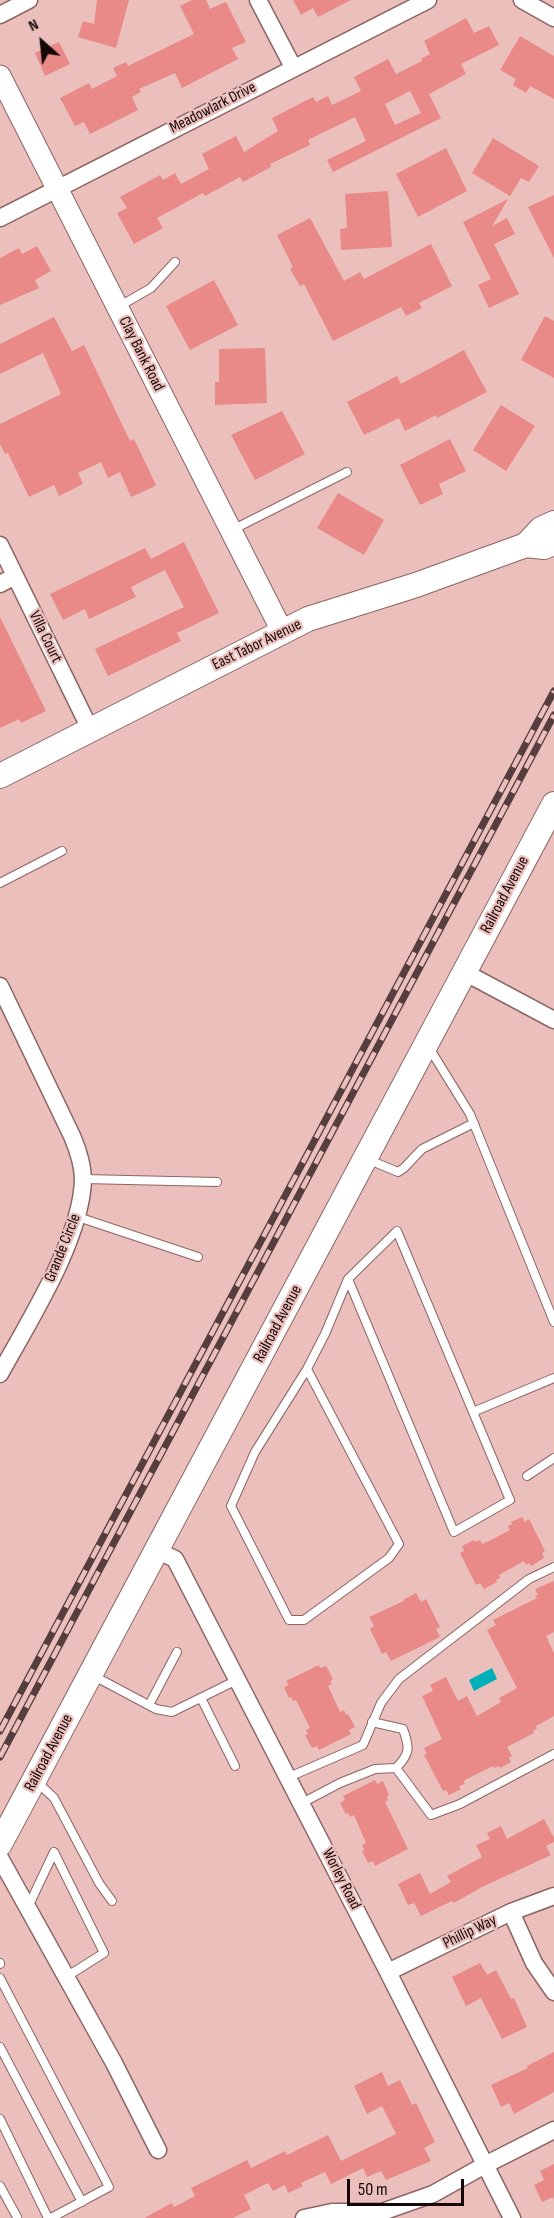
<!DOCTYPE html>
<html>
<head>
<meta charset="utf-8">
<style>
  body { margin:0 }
  #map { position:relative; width:554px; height:2218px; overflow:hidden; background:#ebbfbc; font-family:"Sofia Sans Condensed",sans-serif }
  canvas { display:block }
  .north { position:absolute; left:12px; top:12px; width:60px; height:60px; -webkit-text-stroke:4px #ebbfbc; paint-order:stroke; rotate:333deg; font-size:16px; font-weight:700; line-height:24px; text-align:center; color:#150707 }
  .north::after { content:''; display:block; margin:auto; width:21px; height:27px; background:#150707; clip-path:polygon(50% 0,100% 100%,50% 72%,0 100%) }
  .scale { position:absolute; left:347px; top:2179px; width:117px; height:27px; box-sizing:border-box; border:3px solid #150707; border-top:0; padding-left:8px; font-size:18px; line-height:21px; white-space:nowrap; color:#150707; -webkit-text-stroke:4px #ebbfbc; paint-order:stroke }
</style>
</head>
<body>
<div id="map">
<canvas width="554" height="2218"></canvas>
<div class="north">N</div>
<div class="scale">50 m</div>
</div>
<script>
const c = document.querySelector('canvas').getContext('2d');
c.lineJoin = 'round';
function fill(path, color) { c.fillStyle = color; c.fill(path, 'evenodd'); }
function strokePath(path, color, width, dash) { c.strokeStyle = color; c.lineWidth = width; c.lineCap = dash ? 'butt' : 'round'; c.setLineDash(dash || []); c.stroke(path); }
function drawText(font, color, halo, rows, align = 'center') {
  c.font = font + ' "Sofia Sans Condensed",sans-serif'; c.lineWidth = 4.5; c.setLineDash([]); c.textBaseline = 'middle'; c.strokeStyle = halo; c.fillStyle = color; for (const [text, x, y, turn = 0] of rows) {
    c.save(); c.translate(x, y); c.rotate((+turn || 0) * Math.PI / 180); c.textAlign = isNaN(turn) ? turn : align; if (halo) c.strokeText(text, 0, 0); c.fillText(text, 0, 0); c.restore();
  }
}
fill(new Path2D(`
  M492,1668L497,1679L474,1691L469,1680Z`), '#00afb9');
fill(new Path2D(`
  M97,0H129L116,48L78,37L83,21L94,24Z
  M192,0H206L210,9L226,2L246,42L232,48L238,59L182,88L175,73L139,89L141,92L132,97L138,110L90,134L84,122L75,126L60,98L89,83L92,89L117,76L113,68L126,62L128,66L194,34L180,6Z
  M293,0H351L318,17L313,8L301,15Z
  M466,18L474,33L489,26L499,45L461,64L466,74L429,94L441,118L333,172L327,160L366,141L355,117L308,140L310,145L270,164L271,167L243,182L240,177L205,196L203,193L157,218L163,228L134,244L117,213L127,208L120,197L160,175L163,180L175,173L181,184L209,169L202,154L236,136L244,152L278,131L272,118L313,97L316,102L328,96L332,105L361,91L354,77L388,59L396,74L422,61L421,59L430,54L424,41ZM410,91L421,113L395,125L385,104Z
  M520,36L554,56V99L530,86L526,93L513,85L516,79L500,70Z
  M59,42L70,64L45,76L35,53Z
  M493,138L539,166L529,182L521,178L510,196L472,173Z
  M446,148L467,191L418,217L396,174Z
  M388,191L392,247L341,250L340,229L347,228L345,194Z
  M554,195V258L528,207Z
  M508,199L492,226L507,218L515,234L494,244L519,294L489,308L478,285L491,279L463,222Z
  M310,218L344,281L360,272L364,279L431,244L452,286L419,303L422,308L406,316L401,307L333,341L304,284L300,286L290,269L293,267L277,235Z
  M37,246L51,271L35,280L39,288L0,305V258L19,248L22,254Z
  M214,280L238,325L190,350L166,306Z
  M545,316L554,321V378L521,360Z
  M54,317L72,351L84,345L130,441L134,439L156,485L153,487L131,497L120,472L108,478L101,462L78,473L83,484L59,496L54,485L29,497L8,453L5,454L0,444V424L61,394L43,353L0,374V344Z
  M265,348L267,403L215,405V382H219V349Z
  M464,350L487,392L437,418L436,415L405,431L399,418L364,435L347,402L397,376L401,384Z
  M501,405L535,426L506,471L473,450Z
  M282,411L305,454L255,480L231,435Z
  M450,439L466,471L439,484L443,494L420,505L400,465Z
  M338,493L384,520L364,555L317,528Z
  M184,542L219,613L177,633L181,641L108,676L95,649L184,607L165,570L131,587L136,597L89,619L85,609L63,620L50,594L145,548L151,559Z
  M0,617L46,711L21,723L19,719L0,728Z
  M522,1517L525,1522L529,1519L545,1551L542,1553L544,1558L531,1566L529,1563L526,1565L524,1561L499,1575L500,1578L496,1580L497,1582L484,1589L480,1583L476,1585L460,1553L464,1551L462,1546L474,1540L475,1542L480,1540L482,1544L489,1541L510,1530L508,1526L512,1524L511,1522Z
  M554,1581V1632L546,1636L554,1653V1716L536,1726L537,1729L533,1731L534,1733L507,1747L512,1756L509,1758L511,1762L500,1768L499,1766L494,1768L493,1766L463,1781L465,1784L459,1786L461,1789L449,1795L446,1790L443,1791L424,1755L427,1754L424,1748L442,1739L422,1696L433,1691L430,1685L446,1677L458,1701L467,1696L477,1716L501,1702L499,1698L517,1688L487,1630L496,1625L493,1620L537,1598L535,1596L538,1595L535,1589Z
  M416,1593L421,1602L426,1599L440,1627L436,1629L440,1637L391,1661L386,1652L382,1654L370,1629L374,1626L369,1617L404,1601L403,1600Z
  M319,1665L320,1668L326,1666L333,1679L330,1681L332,1684L328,1686L340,1712L344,1710L346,1715L348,1714L355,1727L349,1730L351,1734L319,1750L317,1746L312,1748L305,1735L308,1734L306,1730L310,1728L296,1700L293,1701L291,1697L289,1698L284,1687L289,1685L286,1681Z
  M375,1780L377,1784L383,1781L389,1795L387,1796L388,1800L385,1802L408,1849L375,1866L373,1861L368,1863L362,1851L365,1850L362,1845L366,1843L354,1815L350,1817L348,1813L346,1814L340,1803L345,1800L343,1796Z
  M544,1819L554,1838V1842L546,1846L551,1855L482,1887L454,1903L452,1901L421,1916L414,1903L408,1905L398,1884L420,1873L430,1894L451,1882L447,1876L482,1857L476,1845L490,1839L487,1833L501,1826L507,1839Z
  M480,1963L487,1975L496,1970L511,1999L514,1998L527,2027L502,2039L481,1998L466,2006L452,1977Z
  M554,2052V2092L514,2114L509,2103L501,2107L491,2085L528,2068L527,2066Z
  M382,2072L388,2086L400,2080L412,2105L416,2103L435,2142L424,2148L431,2161L386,2180L381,2171L367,2177L363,2168L331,2184L325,2172L301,2183L303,2186L288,2193L285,2185L273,2191L268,2183L244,2195L251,2209L233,2218H144L172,2203L174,2207L195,2196L191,2188L247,2160L251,2168L285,2151L287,2155L328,2135L341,2161L396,2134L382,2106L367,2114L354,2086Z
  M554,2164V2200L553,2197L542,2202L534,2185L544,2180L540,2171Z`), '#e98a88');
const service = new Path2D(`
  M118,307L151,288L175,262
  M232,530L347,472
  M0,883L62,851
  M428,1046L470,1114L554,1322
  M367,1159L398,1172L404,1168L422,1149L474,1123
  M83,1179L217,1182
  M78,1217L198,1257
  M397,1231L510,1500L454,1532L348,1279Z
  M307,1369L255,1452L231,1506L289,1620H304L389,1558L399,1544L307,1369L325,1334L348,1279
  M473,1412L554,1378
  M527,1476L554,1458
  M92,1675L156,1709L172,1712L239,1679
  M201,1698L235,1766
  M149,1705L177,1652
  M372,1722L403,1729C410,1748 410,1754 396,1768
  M289,1777L363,1745L381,1703L399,1679L529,1579L554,1567
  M37,1782L54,1798L99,1883L112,1901
  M302,1803L340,1783L375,1769L396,1768L431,1815L460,1804L554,1754
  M28,1907L54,1852L104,1953L66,1977
  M0,1963V1964
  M0,1978L109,2187L51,2218
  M0,2047L82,2202
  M0,2119L48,2218
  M0,2186L17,2217`);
const minor = new Path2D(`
  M258,0L293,67
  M522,0L554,18
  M0,15L29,0
  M0,218L428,0
  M0,545L90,729
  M0,584L15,576
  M464,972L554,1020
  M0,986L72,1136C78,1150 83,1165 83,1180C81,1240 29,1321 0,1374
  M158,1551L175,1559L388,1972L512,2218
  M0,1858L114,2063L158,2150
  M511,1912L534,1963L554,1992
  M388,1972L511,1912L554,1896
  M304,2218L332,2212H382L433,2194L485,2165L554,2130`);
const tertiary = new Path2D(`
  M0,76L282,631`);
const secondary = new Path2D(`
  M526,545L544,547L554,543
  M0,776L308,619L416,585L526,545L541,529L554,523
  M0,1844L554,804`);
strokePath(service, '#8c6563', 10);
strokePath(minor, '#8c6563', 19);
strokePath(tertiary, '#8c6563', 23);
strokePath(secondary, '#8c6563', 26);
strokePath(service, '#fff', 8);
strokePath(minor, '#fff', 16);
strokePath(tertiary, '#fff', 21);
strokePath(secondary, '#fff', 24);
const rail = new Path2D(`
  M0,1731L554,691
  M0,1757L554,715`);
strokePath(rail, '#553e3d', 7);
strokePath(rail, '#ebbfbc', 4.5, [14]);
drawText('16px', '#150707', '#ebbfbc', [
  ["Meadowlark Drive",213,108,-27],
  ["Clay Bank Road",141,354,63],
  ["Villa Court",45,637,64],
  ["East Tabor Avenue",257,645,-26],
  ["Railroad Avenue",505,895,-62],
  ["Grande Circle",63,1248,-68],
  ["Railroad Avenue",278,1324,-62],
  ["Railroad Avenue",49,1753,-62],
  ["Worley Road",341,1879,63],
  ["Phillip Way",470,1932,-26]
]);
</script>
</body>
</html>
